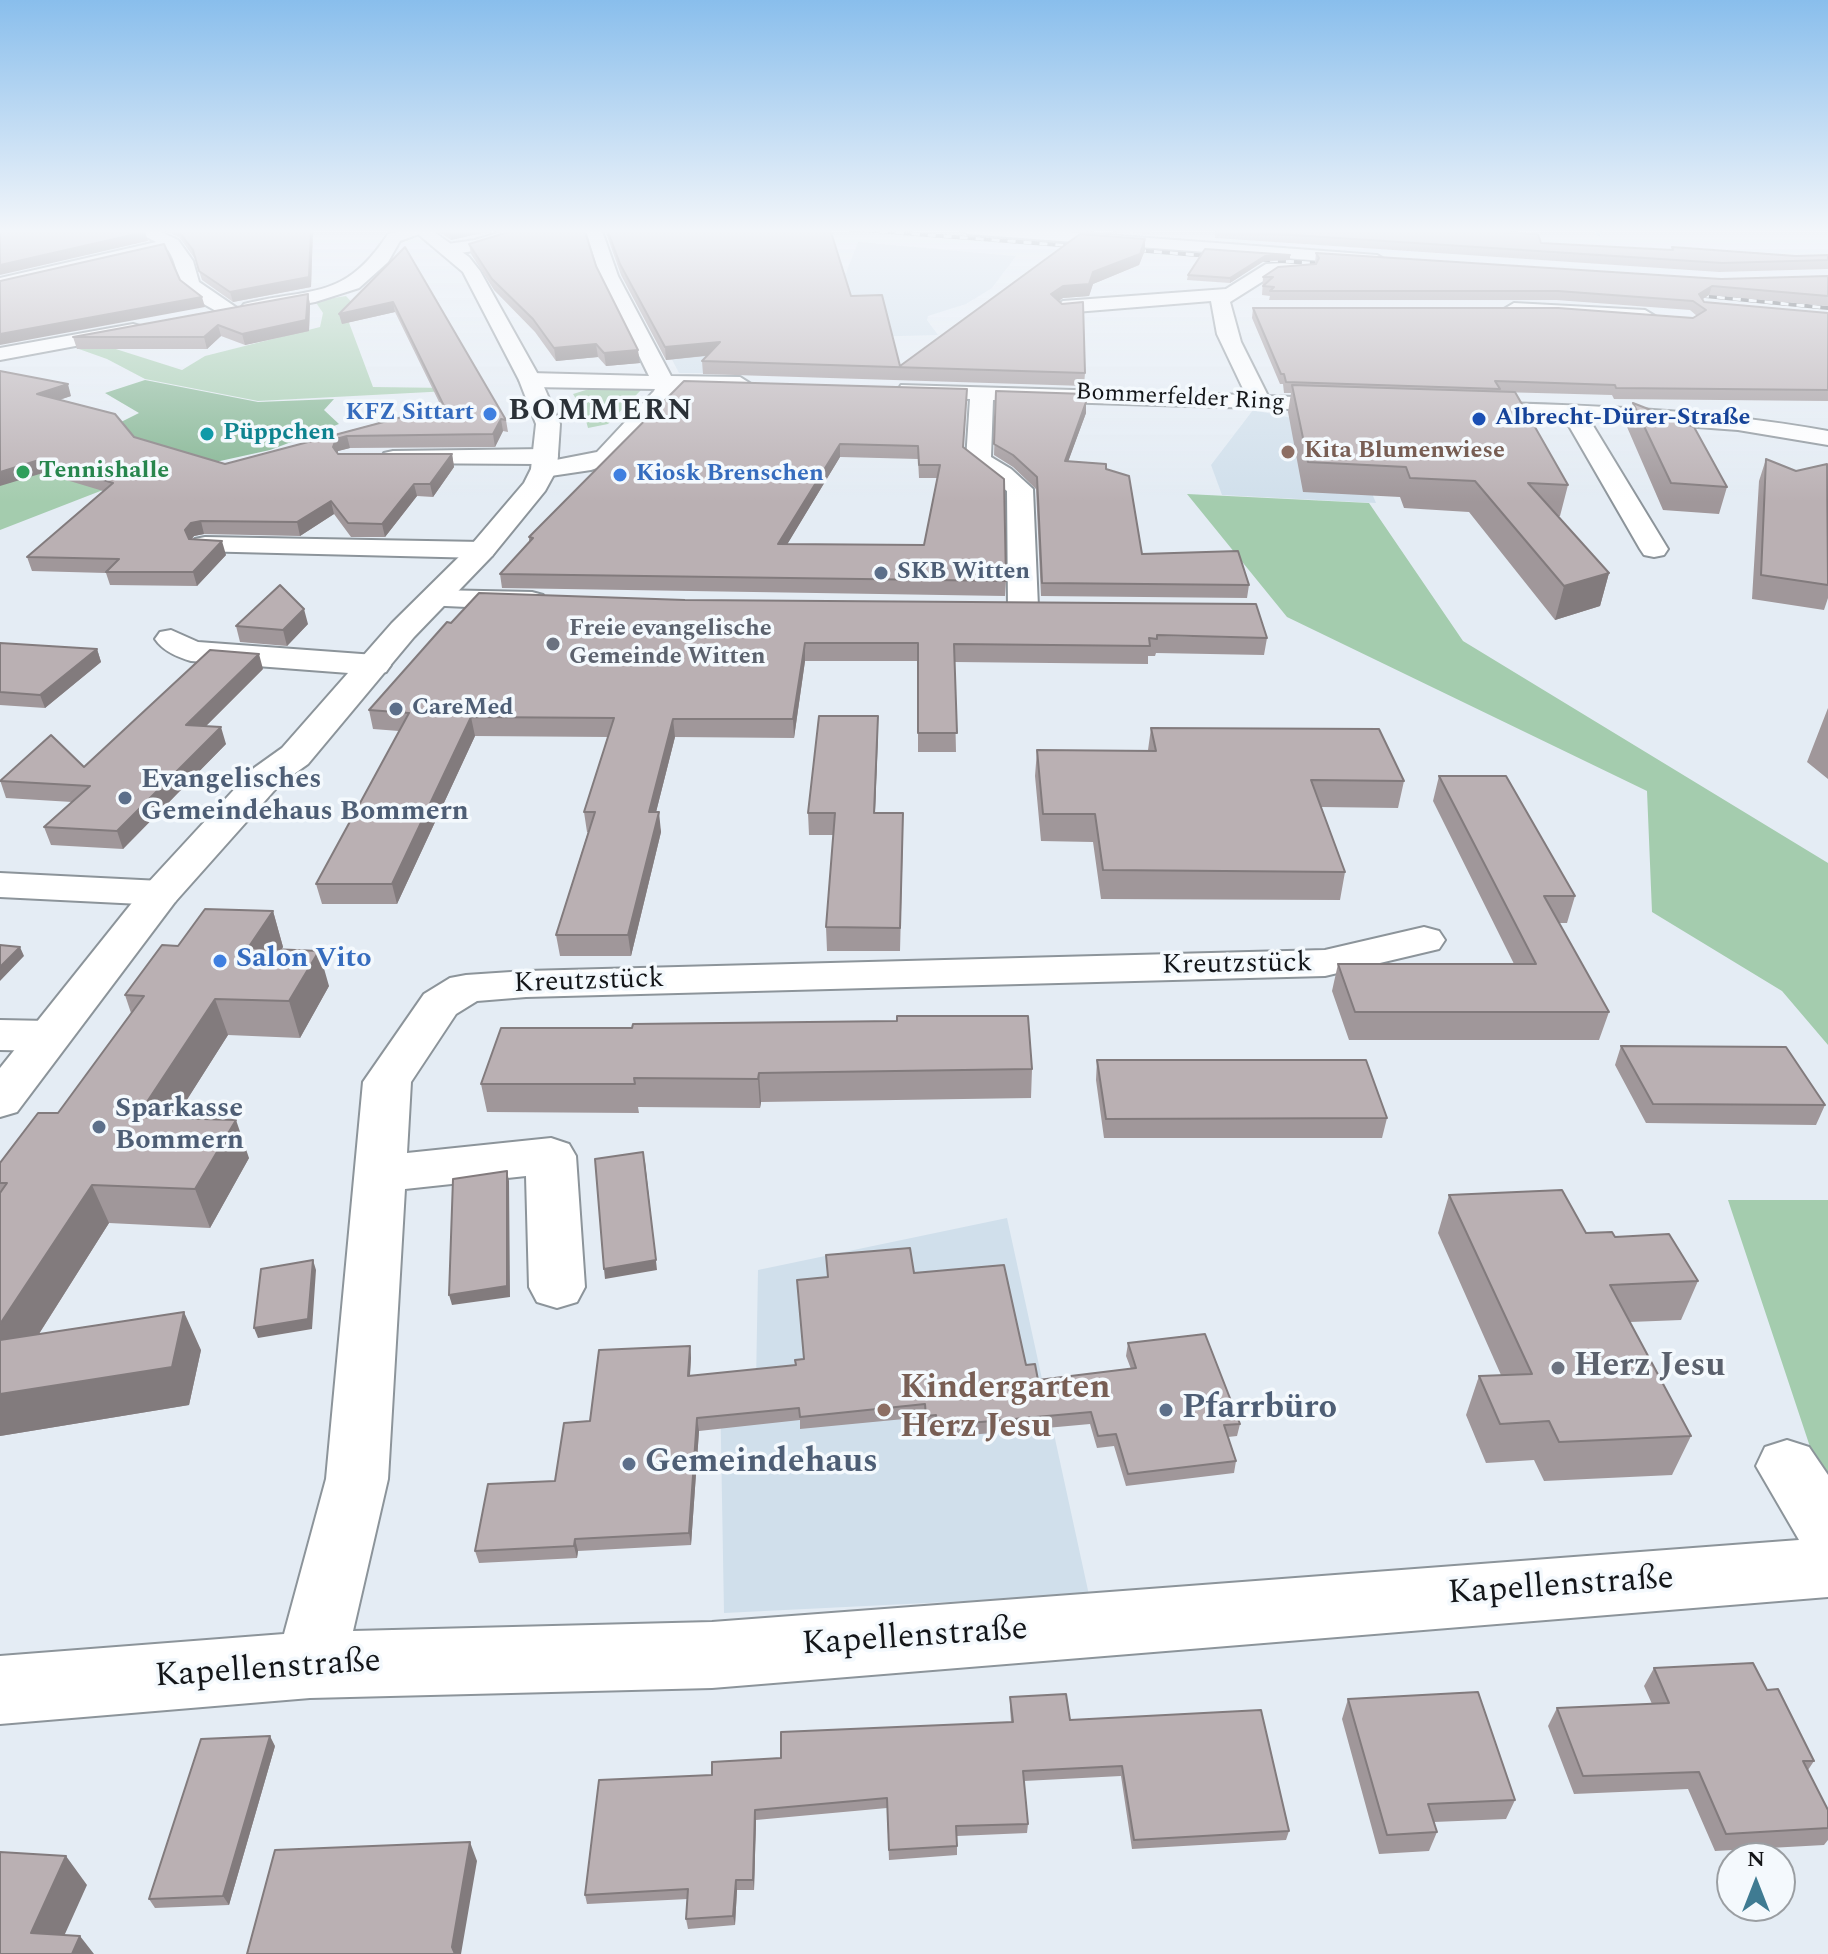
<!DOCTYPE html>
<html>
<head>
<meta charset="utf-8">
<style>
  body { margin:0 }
  #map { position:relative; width:1828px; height:1954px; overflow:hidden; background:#e4ecf4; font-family:Spectral,serif }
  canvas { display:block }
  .north { position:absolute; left:1716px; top:1842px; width:80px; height:80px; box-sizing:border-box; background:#f4f9fd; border:2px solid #9a9ea2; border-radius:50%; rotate:0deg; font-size:22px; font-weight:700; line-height:32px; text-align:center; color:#141619 }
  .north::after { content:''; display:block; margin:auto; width:28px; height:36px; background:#3f7b92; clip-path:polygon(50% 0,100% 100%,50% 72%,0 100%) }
</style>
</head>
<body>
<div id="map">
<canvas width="1828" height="1954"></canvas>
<div class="north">N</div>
</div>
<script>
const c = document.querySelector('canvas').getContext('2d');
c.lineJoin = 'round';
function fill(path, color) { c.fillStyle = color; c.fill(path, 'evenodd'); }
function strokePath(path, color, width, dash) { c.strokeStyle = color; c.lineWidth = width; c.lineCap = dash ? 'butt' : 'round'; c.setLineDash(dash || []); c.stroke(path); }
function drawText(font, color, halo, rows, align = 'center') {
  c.font = font + ' Spectral,serif'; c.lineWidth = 7; c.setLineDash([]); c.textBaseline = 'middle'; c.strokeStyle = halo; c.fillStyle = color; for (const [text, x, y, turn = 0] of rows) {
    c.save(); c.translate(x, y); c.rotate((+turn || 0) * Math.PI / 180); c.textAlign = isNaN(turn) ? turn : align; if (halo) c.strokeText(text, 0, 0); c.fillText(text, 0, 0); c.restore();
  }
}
fill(new Path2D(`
  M858,242L1016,256L992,288L966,304L928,316L927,320L938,335L827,338L726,373H679L627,274L846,273Z
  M1253,410L1292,418L1349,438L1376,503L1222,495L1211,465Z
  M1007,1218L1089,1595L724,1613L720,1385L756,1384L758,1270Z`), '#d0dfeb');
fill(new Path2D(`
  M346,296L366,318L348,320L373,387L451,388L449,391L258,401L145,379L107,359L76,348L100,344L182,370L205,356L320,327L323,313L315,301Z
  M589,389H634L641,390L608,424L588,428L583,410L573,394Z
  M0,431L103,490L0,530Z
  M1187,494L1369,503L1463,641L1828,863V1045L1782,991L1652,912L1647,791L1287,617Z
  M1728,1200H1828V1501Z`), '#a4ccae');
fill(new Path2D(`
  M145,380L258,402L334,399L324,410L339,424L270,450L211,463L82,432L113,426L139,413L105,393Z`), '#82b490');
fill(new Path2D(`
  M1596,229H1602L1600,236L1595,235Z`), '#9ccdf2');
const minor = new Path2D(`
  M140,229H155L178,240L193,261L199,282L237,308L240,312L237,316C225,319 189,297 182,286C176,274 176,261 168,250L0,288V278L156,242L141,234Z
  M409,229L430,230L400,241L388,262L359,288L315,302L251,314L241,308L244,304C313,287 344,301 388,234Z
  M511,229H534L532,232C512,239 454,263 439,249L441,245L475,240Z
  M581,229L602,231L618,276L671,376L740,377L751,384L748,389H677L673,398L615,462L591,470L544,477L535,474L531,469L536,464L384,463L381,458L384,453L393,451L546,449L555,451L558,456L556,460L597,452L654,391L655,389L530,387L519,380L530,373L649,376L600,276L587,234Z
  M960,229H1028L1377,255L1386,260L1377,265L968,234Z
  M1306,262L1312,263L1315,267L1312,271L1276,273L1230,302L1241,342L1268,396L1347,399L1355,401L1358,406L1355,411L993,400L991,457L1011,469L1033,489L1038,607L1034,613L1023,616L1012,613L1008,607L1007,491L966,460L970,399L909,397L901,395L898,390L901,385L1246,395L1217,334L1211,301L1063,313L1053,307L1063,301L1226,289L1266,264Z
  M1514,303L1645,310L1655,316L1645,322L1507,313L1504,309Z
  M133,324L140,326L143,330L140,334L0,360V348Z
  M1464,402C1586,405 1707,409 1828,431V445L1738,430L1589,419L1668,549L1664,555L1654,557L1644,555L1640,549L1565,419L1456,414L1453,409L1456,404Z
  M205,537L482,542L492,544L496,550L492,556L482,558L195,551L191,545L195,539Z
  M435,590L532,592L543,595L547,601L543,607L532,610L424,605L420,599L424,593Z
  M171,630L198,642L375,655L386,658L391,665L386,672L375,675L191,661C177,657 163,651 155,639L160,632Z
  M0,873L161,881L175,884L181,893L175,902L161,905L0,897Z
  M1424,927L1439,931L1445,940L1439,949L1325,976L526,997L477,1001L456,1014L411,1082L407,1153L551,1138L569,1144L576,1156L585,1287L577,1302L557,1308L537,1302L529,1287L526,1176L405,1189L388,1479L353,1631L712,1622L1799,1540L1756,1466L1765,1447L1787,1440L1809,1447L1828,1475V1597L712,1688L310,1698L0,1724V1656L284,1634L326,1479L363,1082L424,994L450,978L466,975L526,971L1325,950Z
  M0,1020L49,1021L65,1026L72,1036L65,1046L49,1051L0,1050Z`);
const major = new Path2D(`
  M412,229H430L469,257L480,271L541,380L560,424L557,469L545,491L492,556L414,637L308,764L280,784L175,902L17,1112L0,1117V1068L147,884L254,768L282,748L392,623L472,544L524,483L531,469L536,424L519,380L463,272Z`);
strokePath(minor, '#8c949a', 4);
strokePath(major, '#8c949a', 4);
fill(minor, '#fff');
fill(major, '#fff');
const rail = new Path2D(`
  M848,229L1087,247
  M1122,249L1222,257
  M1254,259L1338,265
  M1685,294L1828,308`);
strokePath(rail, '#43464a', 4);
strokePath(rail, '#f4f9fd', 3, [8]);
fill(new Path2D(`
  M161,229H313L311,287L233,302L202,280L195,259L179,237Z
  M435,229H500L451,240Z
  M597,229H830L851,296L900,366L1145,250L1139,265L1093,284L1089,296L1063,298L1059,301L1085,373L1084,386L703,374L702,361L706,356L666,360L621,275L605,230Z
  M1099,229H1152L1150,234L1099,230Z
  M1216,230H1465L1541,243L1672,250V247L1796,256L1828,255V269L1719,272L1215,238Z
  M469,244L596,266L640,363L606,366L598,357L556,361L535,332L494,290L471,254Z
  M405,247L506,420L508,432L503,431L495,447L350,448L338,451V453L452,454L454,467L433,497L417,496L385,537H351L334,514L300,536L204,534L194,536L192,539L226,555L197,586L110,585L106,573L32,571L27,557L103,491L43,473L0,371L71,396L59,400L134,437L225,464L441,406L395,312L342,324L339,314Z
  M1316,253L1721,279L1828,276V306L1709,295L1703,299L1704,302L1828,313V401L1614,399L1612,395L1499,392L1568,485L1560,516H1557L1609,573L1600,606L1555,620L1469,512L1404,508L1400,497L1303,492L1288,412L1291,393H1284L1283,384H1280L1252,318L1253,308L1693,318L1697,316L1690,310L1556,300H1269L1270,296L1262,295L1263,277L1316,264L1315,262Z
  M1290,255V260L1264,261L1230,283L1187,280L1188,275Z
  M308,294L310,305L309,331L245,345L221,336L207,349H77L73,337Z
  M684,381L964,448L1006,581L1005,596L502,588L500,574L529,542V537ZM840,457L918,459L919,478H937L924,545L787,544Z
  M996,391L1086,402V413L1068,461L1106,469L1142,554L1249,585L1247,598L1041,596L1036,489L1013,467L994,455Z
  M1633,403L1727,487L1719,514L1663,510L1627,427Z
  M1766,459L1796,471L1828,477V598L1824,610L1752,599L1759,481Z
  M447,622L1267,638L1264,655L1156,653L1155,656H1148V664L954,662L956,752H918V661H805L794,738L675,737L656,812L661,832L631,956H560L556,935L588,832H587L584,812L608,737L475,736L397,904H322L316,884L399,731L373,729L369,710Z
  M308,624L287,646L240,642L236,626Z
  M0,643L97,649L101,662L45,708L0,705Z
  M263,669L206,726L226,744L123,849L51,845L44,827L72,802L6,798L0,780L84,767Z
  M1828,708V779L1807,762Z
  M878,716L875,813L903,835L900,951H827L826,927L834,835H809L808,813Z
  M1151,728L1404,781L1398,808L1321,807L1345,872L1340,900L1101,899L1093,842L1041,841L1035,776L1037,750H1148Z
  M1439,776L1575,896L1567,923H1559L1609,1012L1599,1040H1349L1332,991L1338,964H1514L1433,801Z
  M273,911L283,947L281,949L329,986L300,1038L228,1035L175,1118L249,1158L210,1228L109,1223L39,1334L201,1350L189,1405L0,1436V1163L58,1113L131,1013L125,995L178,946Z
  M501,1028L1032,1069L1031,1098L761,1102L760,1108L638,1107L639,1113L487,1112L481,1084Z
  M1621,1046L1825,1105L1816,1125L1646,1123L1615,1065Z
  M1097,1060L1387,1118L1382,1138H1104L1096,1080Z
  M1449,1195L1586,1233L1615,1237L1698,1281L1681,1320L1630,1322L1691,1436L1672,1475L1544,1481L1534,1460L1486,1463L1466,1415L1479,1376L1501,1375L1438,1233Z
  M914,1273L1026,1365L1038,1380L1131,1369L1126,1356L1128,1343L1240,1424L1237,1436L1228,1437L1236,1461L1234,1473L1126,1486L1114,1446L1097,1448L1090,1424L937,1438L935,1428H926L925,1417L800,1429V1420L699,1431L691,1545L578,1551L577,1558L479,1563L475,1551L555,1481L590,1421L690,1346L691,1358L690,1376L795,1365Z
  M1654,1668L1767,1690L1814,1761L1808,1770L1828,1810V1840L1824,1845L1715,1851L1688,1789L1574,1794L1548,1726L1557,1708L1652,1704L1644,1686Z
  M1010,1697L1070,1720L1289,1831L1286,1840L1132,1849L1121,1776L1024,1781L1028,1824L1027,1833L957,1836V1855L889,1860L887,1808L756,1820L754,1890H737L735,1925L688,1929L686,1919L688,1899L587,1904L585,1895L712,1775L781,1758L1011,1722L1010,1707Z
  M1348,1699L1515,1800L1506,1819L1434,1822L1437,1832L1429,1851L1379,1854L1342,1719Z
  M275,1746L229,1905L155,1908L149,1899Z`), '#a0979a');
fill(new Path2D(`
  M311,229H313L311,287L233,302L230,292Z
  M455,229H500L451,240L449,230Z
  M145,232L148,241L0,275V265Z
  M1145,239V250L1139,265L1093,284L1089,296L1063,298L1050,306L1051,294L1063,286L1093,272Z
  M1290,255V260L1264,261L1230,283V278L1265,256Z
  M1712,286L1709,295L1696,303L1699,294Z
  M308,294L310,305L309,331L245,345L242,334Z
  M202,297L205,307L0,345V334Z
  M393,302L395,312L342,324L339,314Z
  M218,325L221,336L207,349L204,337Z
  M720,342L721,354L666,360L665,347Z
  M596,344L598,357L556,361L554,348Z
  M638,350L640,363L606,366L604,353Z
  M68,384L71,396L41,406L37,394Z
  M1086,402V413L1064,473L1065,461Z
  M501,419L503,431L495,447L493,434Z
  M347,436L350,448L338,451L335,460L333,447L336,439Z
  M840,444V457L779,558L778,544Z
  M452,454L454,467L433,497L430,484Z
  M39,460L43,473L0,486V472Z
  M414,484L417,496L385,537L382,524Z
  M331,501L334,514L300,536L297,522Z
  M201,521L204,534L194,536L188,543L185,530L191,523Z
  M222,541L226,555L197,586L193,572Z
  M1609,573L1600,606L1555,620L1564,586Z
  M304,609L308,624L287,646L283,630Z
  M805,643V661L794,738L793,719Z
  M97,649L101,662L45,708L40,695Z
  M259,654L263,669L191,741L186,725Z
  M878,716V737L874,835V813Z
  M471,717L475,736L397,904L392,884Z
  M673,719L675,737L651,832L649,812Z
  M221,727L226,744L123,849L117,831Z
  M659,812L661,832L631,956L628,935Z
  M273,911L283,947L260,984L248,948Z
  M20,947L24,956L0,981V967Z
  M319,951L329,986L300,1038L289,1001Z
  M215,999L228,1035L152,1155L137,1117Z
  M759,1073L761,1102L760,1108L758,1079Z
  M236,1120L249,1158L210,1228L195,1189Z
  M645,1162L657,1270L605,1279L604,1269Z
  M507,1171L509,1181L510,1297L452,1305L449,1295Z
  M92,1185L109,1223L9,1381L0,1364V1324Z
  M313,1260L316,1270L312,1329L258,1338L254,1328Z
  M184,1312L201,1350L189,1405L0,1436V1394Z
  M690,1346L691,1358L689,1388L688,1376Z
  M697,1418L699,1431L691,1545L689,1533Z
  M575,1539L578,1551L577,1558L574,1546Z
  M270,1736L275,1746L229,1905L223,1896Z
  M755,1810L756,1820L754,1890L753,1880Z
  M470,1842L477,1861L461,1954H454L452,1947Z
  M66,1856L87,1885L56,1954L31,1933Z
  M736,1880L737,1890L735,1925L733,1916Z
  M80,1936L94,1954H72Z`), '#827b7d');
const building = new Path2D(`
  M0,229H140L145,232L0,265Z
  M177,229H311L309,277L230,292L199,271L193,250Z
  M518,229H584L596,266L638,350L604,353L596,344L554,348L533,319L492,279L469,244Z
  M607,229H830L851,296L882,295L900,366L1080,234L1145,239L1140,254L1093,272L1089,284L1063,286L1051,294L1062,304L1083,302L1085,373L702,361L720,342L665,347L620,264Z
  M1217,229H1465V230L1538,234L1541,243L1673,250L1672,247L1796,256L1828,255V260L1722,263L1216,230Z
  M164,244L180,280L202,297L0,334V281Z
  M405,247L506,420L501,419L493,434L347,436L336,439L333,447L338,454H452L430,484H414L382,524L348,523L331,501L297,522L201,521L191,523L185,530L189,539L222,541L193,572H106L119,559L27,557L113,483L39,460L0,472V371L68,384L37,394L115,414L134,437L225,464L444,406L393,302L339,314Z
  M1205,249L1290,255L1265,256L1230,278L1188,275Z
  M1316,253L1721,279L1828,276V296L1712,286L1699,294L1704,302L1828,313V390L1616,388L1615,385L1495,381L1500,389L1286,382L1284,374H1281L1253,308H1558L1693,318L1706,310L1693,301L1558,291H1270L1274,287L1263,286L1273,277H1263L1278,267L1316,264L1319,258Z
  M308,294L306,320L242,334L218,325L204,337H73Z
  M684,381L967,389L963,447L1004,479L1006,581L500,574L533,538L529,537ZM840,444L918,446L919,465H940L924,545L778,544Z
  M1292,385L1515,392L1568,485L1528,483L1609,573L1564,586L1475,481L1410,478L1406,467L1308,462Z
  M996,391L1086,394V402L1065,461L1106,464V469L1129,476L1142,554L1238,551L1249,585L1042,583L1037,477L1013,455L994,444Z
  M1633,403L1694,427L1727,487L1671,483Z
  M1766,459L1796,471L1827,464L1828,585L1761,575Z
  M280,585L304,609L283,630L236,626Z
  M479,593L685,600L1256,604L1267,638L1157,635V639L1149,638L1150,646L954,644L957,733H918V643H805L793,719H673L649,812H659L628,935H556L595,812H584L614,718L471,717L392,884H316L409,713L369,710L447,622L451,623Z
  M0,643L97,649L40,695L0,692Z
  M210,650L259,654L186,725L221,727L117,831L44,827L90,786L0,781L51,735L84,767Z
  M819,716H878L874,813H903L900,928L826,927L835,813H808Z
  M1151,728L1379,729L1404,781L1311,780L1345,872L1103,870L1095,814H1043L1037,750L1156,751Z
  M1439,776H1506L1575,896H1544L1609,1012H1355L1338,964H1536Z
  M205,909L273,911L248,948L319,951L289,1001L215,999L137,1117L236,1120L195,1189L92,1185L0,1324V1193L7,1183H0V1163L38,1113H58L144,996L125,995L162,945L178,946Z
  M0,945L20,947L0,967Z
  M897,1016H1028L1032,1069L759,1073L758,1079L634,1078L635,1084H481L501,1028H632L633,1024L897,1021Z
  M1621,1046L1786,1047L1825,1105L1653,1104Z
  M1097,1060H1366L1387,1118L1106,1119Z
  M643,1152L656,1260L604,1269L595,1159Z
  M507,1171V1286L449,1295L453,1179Z
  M1562,1190L1586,1233L1612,1232L1615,1237L1669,1234L1698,1281L1610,1285L1691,1436L1559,1442L1549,1421L1500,1424L1479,1376L1532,1374L1449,1195Z
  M910,1248L914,1273L1004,1265L1026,1365L1035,1364L1038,1380L1136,1368L1128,1343L1205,1334L1240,1424L1224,1425L1236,1461L1128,1474L1116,1434L1098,1436L1091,1412L937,1426L936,1415L926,1416L925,1404L800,1417L799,1408L697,1418L689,1533L575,1539L574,1546L475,1551L488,1484L555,1481L564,1423L590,1421L599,1350L690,1346L688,1376L796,1365L795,1360L804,1359L797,1280L828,1277L826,1255Z
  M313,1260L308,1319L254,1328L261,1269Z
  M184,1312L172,1367L0,1394V1340Z
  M1753,1663L1767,1690L1778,1689L1814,1761H1803L1828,1810V1828L1726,1834L1699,1772L1583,1776L1557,1708L1669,1703L1654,1668Z
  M1478,1692L1515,1800L1428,1804L1437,1832L1387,1835L1348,1699Z
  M1066,1694L1070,1720L1261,1710L1289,1831L1134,1840L1122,1766L1023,1771L1028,1824L956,1826L957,1846L889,1850L887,1798L755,1810L753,1880H736L733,1916L686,1919L688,1889L585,1895L599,1780L712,1775V1762L781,1758V1732L1013,1722L1010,1697Z
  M270,1736L223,1896L149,1899L201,1739Z
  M470,1842L452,1947L455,1954H247L275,1850Z
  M0,1852L66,1856L31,1933L80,1936L72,1954H0Z`);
fill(building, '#bab0b3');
strokePath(building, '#827b7d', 2);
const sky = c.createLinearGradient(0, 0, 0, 502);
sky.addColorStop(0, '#89beec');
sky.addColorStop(0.46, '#f3f6fa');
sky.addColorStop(1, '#f3f6fa00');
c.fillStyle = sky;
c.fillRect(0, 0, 1828, 502);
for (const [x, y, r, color] of [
  [490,414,8,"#3f7fe0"],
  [1479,419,8,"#1a4fb4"],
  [207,434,8,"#0f9aa8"],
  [1288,452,8,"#8d6e63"],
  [23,472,8,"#2e9e5b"],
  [620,475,8,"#3f7fe0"],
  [881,573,8,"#5c6f8a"],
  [553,644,8,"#6b7280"],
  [396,709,8,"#5c6f8a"],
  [125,798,8,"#5c6f8a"],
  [220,961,8,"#3f7fe0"],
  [99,1127,8,"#5c6f8a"],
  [1558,1368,8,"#6b7280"],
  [884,1410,8,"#8d6e63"],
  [1166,1410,8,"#5c6f8a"],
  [629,1464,8,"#5c6f8a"]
]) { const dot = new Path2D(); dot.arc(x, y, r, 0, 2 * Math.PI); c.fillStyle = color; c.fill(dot); strokePath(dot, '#f4f9fd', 3); }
drawText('24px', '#141619', '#f4f9fd', [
  ["Bommerfelder Ring",1180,399,3]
]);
drawText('bold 24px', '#366cbe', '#f4f9fd', [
  ["KFZ Sittart",474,414],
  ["Kiosk Brenschen",636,475,"left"]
], 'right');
drawText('bold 24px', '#164399', '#f4f9fd', [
  ["Albrecht-Dürer-Straße",1495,419]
], 'left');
drawText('bold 24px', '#0d838f', '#f4f9fd', [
  ["Püppchen",223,434]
], 'left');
drawText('bold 24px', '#785e54', '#f4f9fd', [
  ["Kita Blumenwiese",1304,452]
], 'left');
drawText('bold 24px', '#27864d', '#f4f9fd', [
  ["Tennishalle",39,472]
], 'left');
drawText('bold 24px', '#4e5e75', '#f4f9fd', [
  ["SKB Witten",897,573],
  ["CareMed",412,709]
], 'left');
drawText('bold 24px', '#5b616d', '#f4f9fd', [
  ["Freie evangelische",569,630],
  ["Gemeinde Witten",569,658]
], 'left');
drawText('bold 28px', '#4e5e75', '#f4f9fd', [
  ["Evangelisches",141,782],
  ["Gemeindehaus Bommern",141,814],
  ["Sparkasse",115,1111],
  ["Bommern",115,1143]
], 'left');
drawText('bold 28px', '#366cbe', '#f4f9fd', [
  ["Salon Vito",236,961]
], 'left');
drawText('28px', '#141619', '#f4f9fd', [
  ["Kreutzstück",1237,966,-1],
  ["Kreutzstück",589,983,-2]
]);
c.letterSpacing = '2px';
drawText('bold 30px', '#2b3137', '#f4f9fd', [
  ["BOMMERN",601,413]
]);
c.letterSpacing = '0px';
drawText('bold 34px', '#5b616d', '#f4f9fd', [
  ["Herz Jesu",1574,1368]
], 'left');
drawText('bold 34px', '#785e54', '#f4f9fd', [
  ["Kindergarten",900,1390],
  ["Herz Jesu",900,1429]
], 'left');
drawText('bold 34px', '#4e5e75', '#f4f9fd', [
  ["Pfarrbüro",1182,1410],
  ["Gemeindehaus",645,1464]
], 'left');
drawText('34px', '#141619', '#f4f9fd', [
  ["Kapellenstraße",1561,1588,-4],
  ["Kapellenstraße",915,1639,-4],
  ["Kapellenstraße",268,1671,-4]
]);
</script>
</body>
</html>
